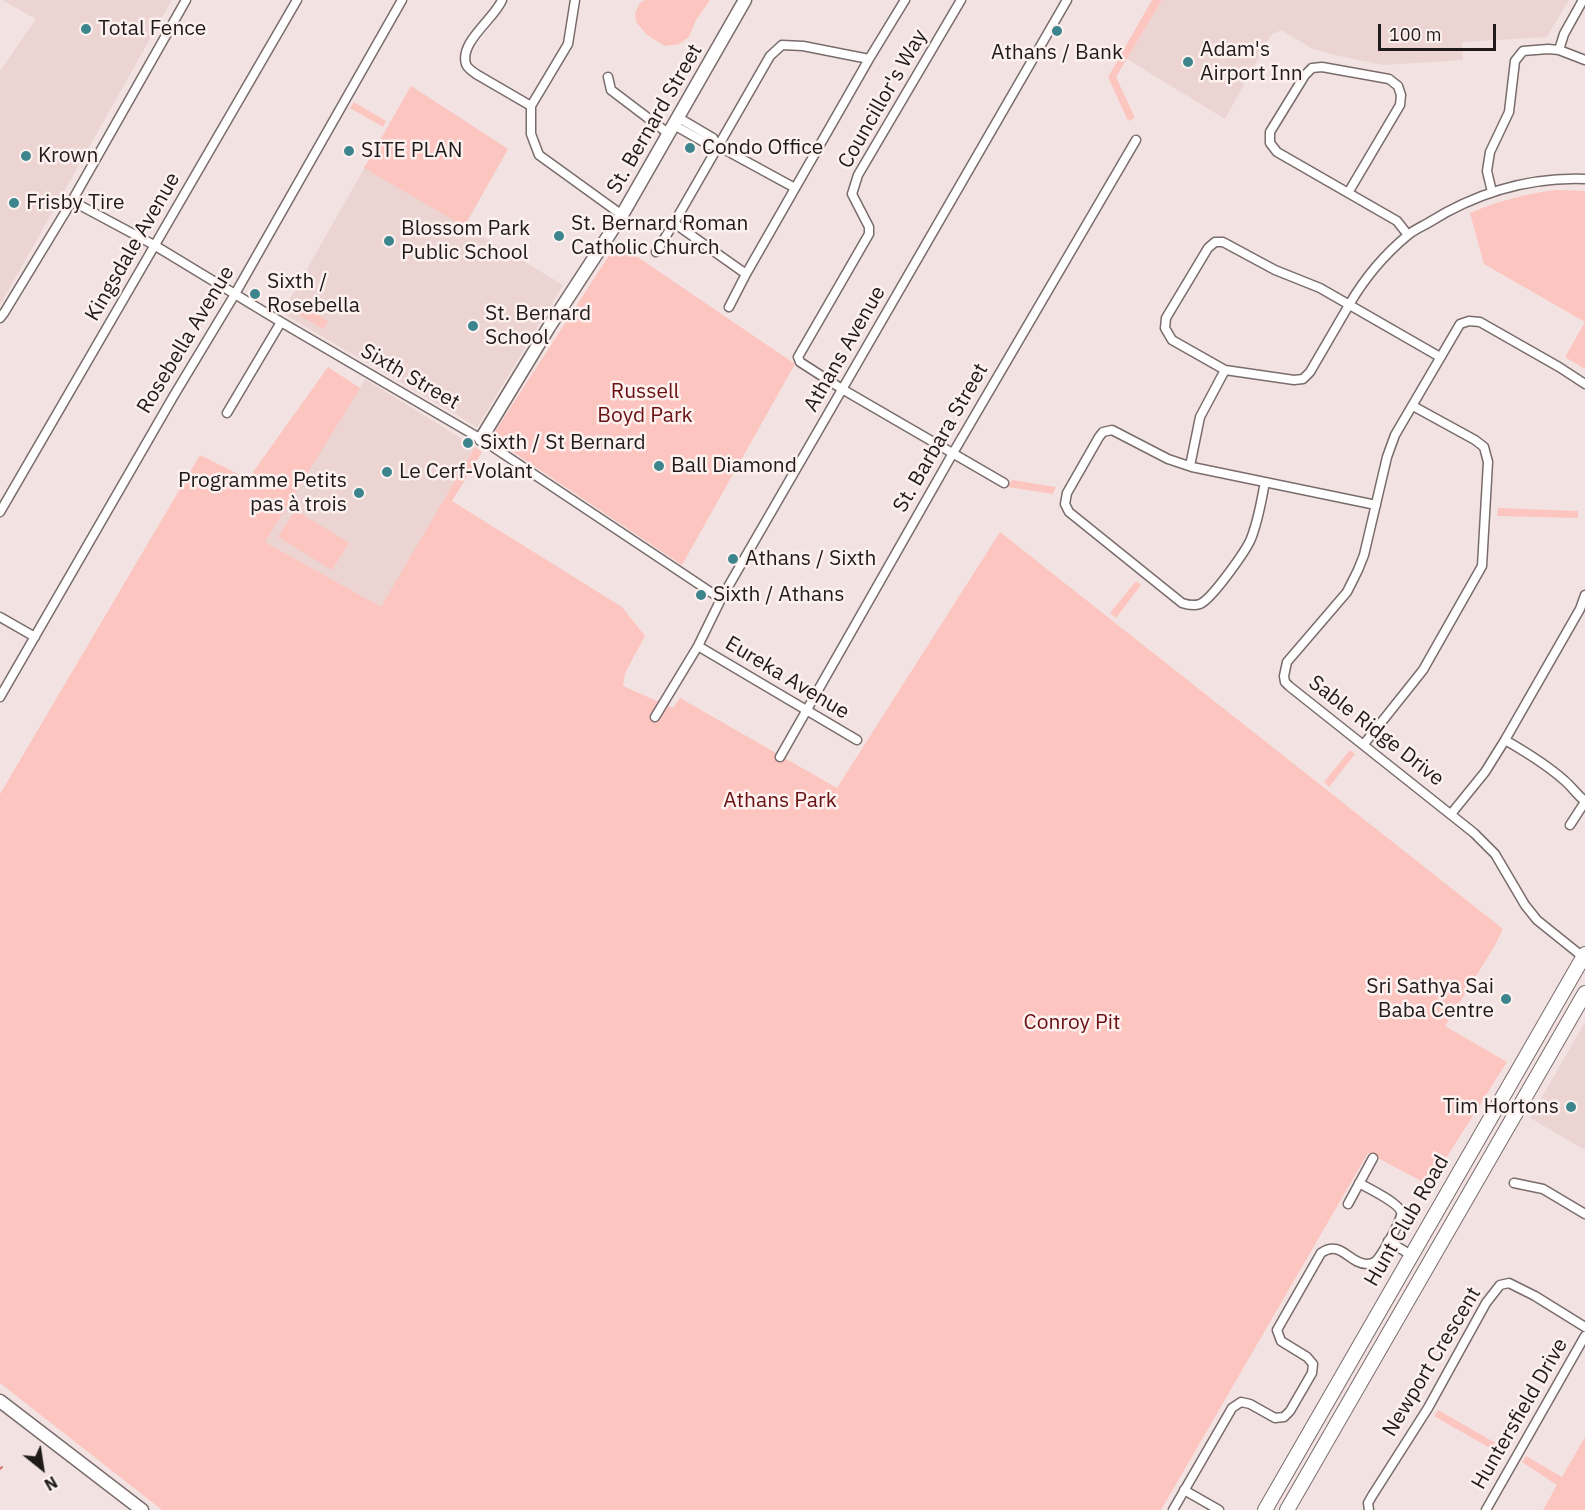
<!DOCTYPE html>
<html>
<head>
<meta charset="utf-8">
<style>
  body { margin:0 }
  #map { position:relative; width:1585px; height:1510px; overflow:hidden; background:#f2e3e2; font-family:"IBM Plex Sans",sans-serif }
  canvas { display:block }
  .north { position:absolute; left:12px; top:1438px; width:60px; height:60px; -webkit-text-stroke:4px #fdf1f0; paint-order:stroke; rotate:150deg; font-size:16px; font-weight:700; line-height:24px; text-align:center; color:#201b1b }
  .north::after { content:''; display:block; margin:auto; width:21px; height:27px; background:#201b1b; clip-path:polygon(50% 0,100% 100%,50% 72%,0 100%) }
  .scale { position:absolute; left:1378px; top:24px; width:118px; height:27px; box-sizing:border-box; border:3px solid #201b1b; border-top:0; padding-left:8px; font-size:18px; line-height:21px; white-space:nowrap; color:#201b1b; -webkit-text-stroke:4px #fdf1f0; paint-order:stroke }
</style>
</head>
<body>
<div id="map">
<canvas width="1585" height="1510"></canvas>
<div class="north">N</div>
<div class="scale">100 m</div>
</div>
<script>
const c = document.querySelector('canvas').getContext('2d');
c.lineJoin = 'round';
function fill(path, color) { c.fillStyle = color; c.fill(path, 'evenodd'); }
function strokePath(path, color, width, dash) { c.strokeStyle = color; c.lineWidth = width; c.lineCap = dash ? 'butt' : 'round'; c.setLineDash(dash || []); c.stroke(path); }
function drawText(font, color, halo, rows, align = 'center') {
  c.font = font + ' "IBM Plex Sans",sans-serif'; c.lineWidth = 5; c.setLineDash([]); c.textBaseline = 'middle'; c.strokeStyle = halo; c.fillStyle = color; for (const [text, x, y, turn = 0] of rows) {
    c.save(); c.translate(x, y); c.rotate((+turn || 0) * Math.PI / 180); c.textAlign = isNaN(turn) ? turn : align; if (halo) c.strokeText(text, 0, 0); c.fillText(text, 0, 0); c.restore();
  }
}
fill(new Path2D(`
  M2,0H172L0,305V71L36,19Z
  M1162,0H1569L1547,37L1462,42L1463,60L1383,65L1334,55L1311,48L1281,30L1271,35L1225,119L1127,59Z
  M411,86L508,149L465,226L563,285L477,427L282,313Z
  M365,379L475,447L382,608L265,542Z
  M1585,1022V1150L1530,1118Z`), '#ebd4d1');
fill(new Path2D(`
  M645,0H710L696,20L689,37L679,44L665,46L647,35L636,22L635,13L640,3Z
  M1152,0H1162L1116,77L1135,118L1128,121L1108,77Z
  M411,86L508,149L464,226L364,168Z
  M354,102L386,121L383,127L350,108Z
  M1557,190L1585,191V369L1565,357L1585,322L1484,264L1470,213C1498,201 1527,193 1557,190Z
  M617,243L795,364L682,565L498,442L496,435L494,433Z
  M307,304L313,308V312L328,321L323,329L299,315Z
  M328,367L360,388L265,542L381,607L475,447L482,452L452,501L622,607L645,636L625,673L623,686L673,708L680,698L837,788L1000,532L1503,929L1494,947L1445,1026L1507,1062L1429,1185L1368,1153L1161,1510H162L0,1383V794L200,455L248,479Z
  M1012,480L1056,487L1053,494L1008,487Z
  M1498,508L1578,511V518L1497,516Z
  M295,510L349,543L332,570L278,537Z
  M1136,581L1141,585L1116,618L1110,613Z
  M1350,750L1355,754L1329,787L1324,782Z
  M1438,1410L1506,1449L1502,1455L1434,1416Z
  M1585,1437V1510H1543L1557,1485L1522,1462L1526,1456L1562,1477Z`), '#fdc5bf');
strokePath(new Path2D(`
  M0,1469L2,1467`), '#d6756e', 2);
const street = new Path2D(`
  M502,0C495,18 459,42 466,64C467,68 472,71 476,74L531,106
  M575,0L568,44L531,106V134L539,155L622,215
  M961,0L858,175L852,194L869,227V234L798,357L800,362L842,389L1004,483
  M1559,50L1564,34L1583,0
  M608,77L611,90L669,134
  M674,125L709,145L718,146L713,138L679,118
  M718,146L795,188
  M1492,192L1487,171L1490,152L1509,112L1515,61L1523,51L1548,49L1559,50L1585,60
  M1348,193L1400,105L1401,95L1398,86L1389,79L1322,67L1312,68L1305,75L1270,132V143L1277,152L1397,221L1408,235
  M72,201L154,245L281,322L481,439L721,599
  M674,223L746,274
  M656,252L674,223L770,56L782,45L803,46L869,59
  M729,307L746,274L869,59L905,0
  M0,318L4,313L72,201L186,0
  M1440,357L1320,288L1275,270L1223,242H1215L1208,248L1166,318L1165,328L1172,340L1225,370L1294,380L1303,379L1310,372L1349,305C1364,279 1385,254 1408,235C1414,230 1421,227 1428,223C1476,193 1528,177 1585,179
  M227,413L281,322
  M1190,466L1200,417L1225,370
  M1265,482C1261,502 1258,523 1250,541C1244,553 1212,599 1200,604C1194,606 1188,605 1182,603L1069,512L1065,504L1067,493L1099,437L1103,432L1112,430L1168,459L1192,467L1376,505
  M0,512L297,0
  M0,617L35,637
  M698,646L857,740
  M0,697L173,397L235,294L402,0
  M655,717L698,646L721,599L1067,0
  M1505,740C1526,752 1546,764 1565,781C1572,787 1577,795 1585,801
  M1364,744L1423,670L1482,566L1488,462L1484,447L1475,440L1413,406
  M780,757L953,453L1136,140
  M1451,814L1485,772L1505,740L1580,609L1585,595
  M1570,825L1585,802
  M1583,957L1537,920L1525,905L1495,854L1474,833L1289,686L1285,682L1284,676L1287,662L1347,592L1358,570L1364,555L1387,457L1395,435L1460,324L1469,321L1480,322L1559,367L1585,384
  M1514,1183L1543,1189L1585,1214
  M1348,1204L1373,1158
  M1388,1241L1411,1255
  M1184,1490L1219,1510
  M1173,1510L1232,1408L1241,1402L1250,1404L1275,1418L1284,1417L1290,1411L1312,1373L1313,1364L1307,1357L1281,1341L1277,1330L1321,1253C1341,1239 1349,1264 1367,1264C1371,1264 1373,1263 1376,1261C1381,1256 1403,1219 1401,1212C1399,1203 1368,1188 1359,1183
  M1369,1510L1368,1503L1372,1496L1428,1408L1486,1303L1500,1285L1509,1283L1535,1296L1585,1327
  M1486,1510L1585,1336`);
const secondary = new Path2D(`
  M481,439L549,327L622,215L745,0
  M0,1401L142,1510`);
const primary = new Path2D(`
  M1265,1510L1585,954
  M1287,1510L1585,993`);
strokePath(street, '#796c6b', 11);
strokePath(secondary, '#796c6b', 15);
strokePath(primary, '#796c6b', 16);
strokePath(street, '#fff', 8);
strokePath(secondary, '#fff', 12);
strokePath(primary, '#fff', 14);
for (const [x, y, r, color] of [
  [86,29,6,"#3d858d"],
  [1057,31,6,"#3d858d"],
  [1188,62,6,"#3d858d"],
  [690,148,6,"#3d858d"],
  [349,151,6,"#3d858d"],
  [26,156,6,"#3d858d"],
  [14,203,6,"#3d858d"],
  [559,236,6,"#3d858d"],
  [389,241,6,"#3d858d"],
  [255,294,6,"#3d858d"],
  [473,326,6,"#3d858d"],
  [468,443,6,"#3d858d"],
  [659,466,6,"#3d858d"],
  [387,472,6,"#3d858d"],
  [359,493,6,"#3d858d"],
  [733,559,6,"#3d858d"],
  [701,595,6,"#3d858d"],
  [1506,999,6,"#3d858d"],
  [1571,1107,6,"#3d858d"]
]) { const dot = new Path2D(); dot.arc(x, y, r, 0, 2 * Math.PI); c.fillStyle = color; c.fill(dot); strokePath(dot, '#fdf1f0', 2); }
drawText('21px', '#201b1b', '#fdf1f0', [
  ["Total Fence",98,29],
  ["Adam's",1200,50],
  ["Airport Inn",1200,74],
  ["Athans / Bank",1057,53,"center"],
  ["Condo Office",702,148],
  ["SITE PLAN",361,151],
  ["Krown",38,156],
  ["Frisby Tire",26,203],
  ["St. Bernard Roman",571,224],
  ["Catholic Church",571,248],
  ["Blossom Park",401,229],
  ["Public School",401,253],
  ["Sixth /",267,282],
  ["Rosebella",267,306],
  ["St. Bernard",485,314],
  ["School",485,338],
  ["Sixth / St Bernard",480,443],
  ["Ball Diamond",671,466],
  ["Le Cerf-Volant",399,472],
  ["Programme Petits",347,481,"right"],
  ["pas à trois",347,505,"right"],
  ["Athans / Sixth",745,559],
  ["Sixth / Athans",713,595],
  ["Sri Sathya Sai",1494,987,"right"],
  ["Baba Centre",1494,1011,"right"],
  ["Tim Hortons",1559,1107,"right"]
], 'left');
drawText('21px', '#201b1b', '#fdf1f0', [
  ["Councillor's Way",883,99,-60],
  ["St. Bernard Street",655,119,-60],
  ["Kingsdale Avenue",133,247,-60],
  ["Rosebella Avenue",186,340,-59],
  ["Athans Avenue",845,349,-60],
  ["Sixth Street",410,377,30],
  ["St. Barbara Street",941,438,-60],
  ["Eureka Avenue",787,678,31],
  ["Sable Ridge Drive",1376,731,38],
  ["Hunt Club Road",1407,1221,-60],
  ["Newport Crescent",1432,1362,-59],
  ["Huntersfield Drive",1520,1414,-60]
]);
drawText('21px', '#691012', '#fdf1f0', [
  ["Russell",645,392],
  ["Boyd Park",645,416],
  ["Athans Park",780,801],
  ["Conroy Pit",1072,1023]
]);
</script>
</body>
</html>
